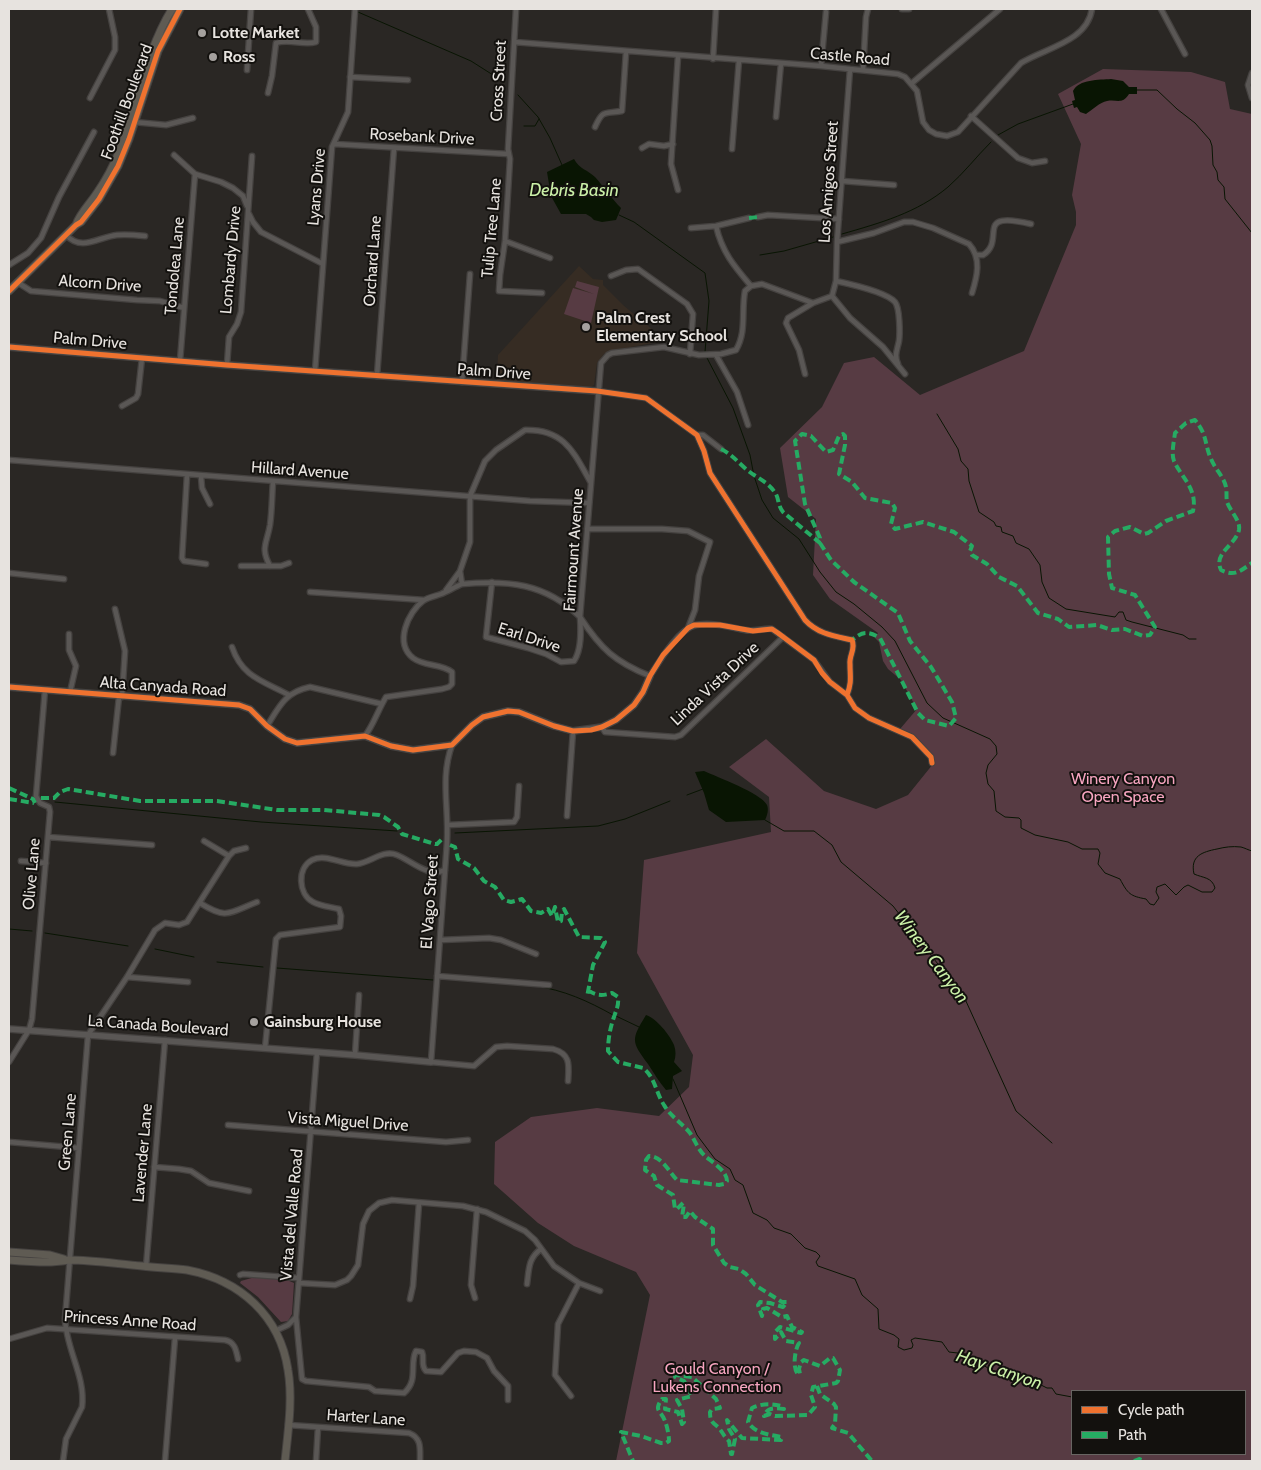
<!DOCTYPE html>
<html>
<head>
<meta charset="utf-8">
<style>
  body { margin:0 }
  #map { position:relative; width:1261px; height:1470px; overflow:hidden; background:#2a2724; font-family:Cabin,sans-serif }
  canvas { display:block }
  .frame { position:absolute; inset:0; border:10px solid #e7e3df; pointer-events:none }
  .legend { position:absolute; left:1071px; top:1390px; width:175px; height:65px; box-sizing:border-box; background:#13110e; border:1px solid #686562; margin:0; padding:6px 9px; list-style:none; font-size:15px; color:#e7e3df }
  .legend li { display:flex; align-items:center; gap:10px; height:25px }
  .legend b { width:25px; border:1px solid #686562 }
</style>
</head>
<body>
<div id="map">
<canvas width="1261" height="1470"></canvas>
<div class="frame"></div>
<ul class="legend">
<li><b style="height:6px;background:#ef722f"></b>Cycle path</li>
<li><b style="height:6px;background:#26ab63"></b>Path</li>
</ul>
</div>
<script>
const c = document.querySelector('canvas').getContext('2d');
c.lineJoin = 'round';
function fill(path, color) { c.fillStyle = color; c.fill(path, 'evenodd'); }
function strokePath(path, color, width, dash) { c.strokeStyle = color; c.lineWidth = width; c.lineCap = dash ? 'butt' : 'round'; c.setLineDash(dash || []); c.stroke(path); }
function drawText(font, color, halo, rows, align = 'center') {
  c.font = font + ' Cabin,sans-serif'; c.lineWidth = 4; c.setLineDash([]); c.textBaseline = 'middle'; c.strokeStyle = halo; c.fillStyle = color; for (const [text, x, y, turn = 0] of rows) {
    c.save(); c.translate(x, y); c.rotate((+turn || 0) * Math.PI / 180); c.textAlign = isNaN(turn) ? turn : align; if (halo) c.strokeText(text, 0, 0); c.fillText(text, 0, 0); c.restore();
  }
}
fill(new Path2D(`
  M579,266L593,279L603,280V285L623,305L653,330L658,342L610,351L604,354L597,363L594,385L588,389L497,381L498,355Z`), '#362c23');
fill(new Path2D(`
  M1103,69L1191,72L1225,82L1230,109L1252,114V1461H616L650,1295L636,1272L574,1246L538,1223L494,1184L495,1142L531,1117L597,1108L659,1116L689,1087L693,1055L637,953L644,860L771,832L769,797L729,767L766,739L824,791L876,809L908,795L933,764L932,759L907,732L900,729L917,709L901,680L888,669L883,661L879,642L875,638L878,633L830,599L813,575L816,519L788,497L780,448L822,407L844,363L874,357L920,395L1024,351L1076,225V212L1072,195L1081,144L1058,94ZM1072,1391H1245V1454H1072Z
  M577,281L599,287L591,323L564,314L573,288L594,294L575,287Z
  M255,1277L287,1280L294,1283L292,1314L288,1321L281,1322L258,1297L240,1283L241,1281Z`), '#573b43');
fill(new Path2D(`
  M1111,79L1123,81L1129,87H1137V94H1129C1122,105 1117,99 1107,101C1100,102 1092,110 1086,114L1080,112L1077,107L1074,108L1072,101L1075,100L1073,91C1079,79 1099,80 1111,79Z
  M574,159C579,169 588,170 595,177C604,187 611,198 621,208L616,220L602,222L594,220L591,217L586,214H561L551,196L547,172Z
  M704,771C717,777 761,793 767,805C769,810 767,816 765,820L726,822L709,810L704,793L695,772Z
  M646,1015C656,1018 670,1035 674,1045C676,1051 676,1056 674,1062L682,1071L673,1076L672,1089L666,1090C659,1082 654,1073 648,1064C631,1041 631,1040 646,1015Z`), '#091503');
strokePath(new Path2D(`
  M350,9H352
  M358,12L471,61L504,82
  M1135,90H1157L1177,109L1195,123L1210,140L1212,146L1213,165L1217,172L1218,180L1224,187L1225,199L1252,233
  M518,95L538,117L550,138L562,165
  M524,126H535L539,119
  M998,135L1018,124L1073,104
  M619,215L634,222L705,273L709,301L705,352
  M842,234C880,223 917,213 948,187C964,173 976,157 991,142
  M760,255L784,251L833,237
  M706,356L733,408L750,455L754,476L762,500L773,518L799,539L820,572L836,592L854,604L882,627L895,641L927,703L943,718L990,739L996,746L997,754L988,765L986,773L988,784L994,791L996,811L1005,817L1019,818L1021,820V828L1035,835L1068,842L1082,849H1098L1100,853L1098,864L1105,873L1120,879C1128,894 1130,896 1146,899L1150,904L1154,905L1159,898L1156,892L1157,887L1165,884L1176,895L1184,887L1188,885L1202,892H1212L1215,888C1212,877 1203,878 1194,874C1190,856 1202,852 1217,849C1225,847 1232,846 1241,847C1245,848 1248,850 1252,851
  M937,414L958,449L961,461L968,469L969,481L979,512L994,522L996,526L1001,527L1002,532L1013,536L1016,543L1029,549L1040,565L1042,582L1049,598L1066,609L1115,617L1119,612H1123L1126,620L1132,622L1183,635L1189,639H1196
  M687,795L703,789
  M55,802L261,822L397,831
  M765,820L784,831H814L832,845L841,862L893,906L965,999L1016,1111L1052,1143
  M455,833L598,826L625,819L670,801
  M9,929L32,931
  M45,933L128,946
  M155,949L194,957
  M217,962L263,967
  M277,968L433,980
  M440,979L466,980
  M535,986C564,990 588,1001 613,1015
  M616,1016L639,1027
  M673,1079L697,1135L715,1159L730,1169L735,1180L743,1185L753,1213L767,1220L774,1228L791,1234L805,1248L816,1252L820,1256L816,1262L818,1266L855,1279L862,1295L878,1309L879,1329L894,1335L899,1339L898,1347L904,1350L912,1348L913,1345L911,1340L915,1338L942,1342L949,1352L966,1354L991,1370L998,1372L1014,1380L1024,1378L1032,1385L1039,1384L1047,1388H1052L1056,1394L1072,1397`), '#091503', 1);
const street = new Path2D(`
  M516,9L508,149L510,159L505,241L500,275L499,291L542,293
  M902,9H909
  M1161,9L1185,54
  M514,42L821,66L898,74L905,77L917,91L923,122L929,130L936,134L947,136L958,132L1021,63C1045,48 1087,42 1092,9
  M713,59L716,9
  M821,66L826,12
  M247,70L251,9
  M863,70L866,17L868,9
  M1252,73L1248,85L1252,98
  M350,77L408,80
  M912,83L1000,9
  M268,93L272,76L276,43C289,38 303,46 316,42V27L308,9
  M90,98L115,50V37L109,9
  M971,116L1018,158L1032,163L1045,161
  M776,117L781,63
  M134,122L166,125L193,118
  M595,127C603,109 604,114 622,111L626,52
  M334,144L508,154
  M642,148L649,144L664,146L673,144
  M732,149L739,60
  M174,155L195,174L221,182L233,188L243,196L247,206
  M842,181L894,185
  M678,190L671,164L678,56
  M249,214L253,222L261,232L323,264
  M758,217L768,215L839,219
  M716,226C722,252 734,266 751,286
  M691,228L716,226L749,218
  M66,235C82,252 98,237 117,235C126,234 136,235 145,236
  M505,241L550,258
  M837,242L874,233L904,222H913L933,228L969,244C982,258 977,277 972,293
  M977,255H983C1007,240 972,210 1031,224
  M9,265L28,253L41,238L59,197L94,132
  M611,276L626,270L638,269L687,304L693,314L690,354
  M836,281C850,284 886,292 895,302C900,308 900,334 899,341C897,351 894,355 898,364
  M17,282L31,291L137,300L160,301L184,308
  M832,296L813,303L762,284L751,286L745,291C741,312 747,331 736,350L721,354L699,355L664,347L612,353L608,355L601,363L580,617C601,649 615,662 650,676C659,662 678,629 696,625C713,622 729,627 745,630C754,632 763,628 772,629L814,660L830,682L847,695L855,708L869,718L912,737L931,757L932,763
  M832,296L836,281L837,242L850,69
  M832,296L850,318L883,347L905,374
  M716,355L737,392L748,425
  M180,361L195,174
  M227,365L229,337L237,324L241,312L252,156
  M315,371L332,147L348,112L355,9
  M805,374L799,350L786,323L788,318L813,303
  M377,376L394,148
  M462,382L470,274
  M597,391L646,398L697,435L704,451L710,473L805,620C818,634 834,636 852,640C856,649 849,655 850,664C850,677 852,682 847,695
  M122,406L136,398L138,394L142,358
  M697,435H703L721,449
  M9,460L530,501L589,503
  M187,475L182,558L184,561L206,564
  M201,476L202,488L210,504
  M587,529H662L688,531L710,542L699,576L695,610L688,628
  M241,566H281L289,563
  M270,566C260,548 267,543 270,525C272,511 272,495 273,481
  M9,573L64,579
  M462,584C508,580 545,583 580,617C581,630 582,649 574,661L561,662L546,654L528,648L486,637L492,582
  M446,590L460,571
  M310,592L424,600
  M115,609L125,651L122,697
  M69,634V650L76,666L70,692
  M232,647C242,677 263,681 289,695
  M267,726C279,707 285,692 310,687L382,704
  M602,727L605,732L675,737L681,735L783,637
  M365,736C374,724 378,710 386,697L442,689L449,687L452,684V672C440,663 425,667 413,658C394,643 408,612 423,601C428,597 436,596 441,594C448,591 455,587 462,584L460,571L470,542V496L485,461L496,450L525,430C565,429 574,453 591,483
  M452,745C440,778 449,807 447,842L431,1062L474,1066L496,1047L507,1046L553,1049C571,1054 569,1065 568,1081
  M113,753L119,697
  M567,816L573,731
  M448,825L514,822L517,817L519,786
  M48,837L152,845
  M204,841L229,856
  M21,861L46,863
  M200,903C227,920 229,913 257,902
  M440,940L489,938L501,940L536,954
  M437,976L549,985
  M127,977L188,982
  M265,1048L276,939L280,935L340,927L341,916L339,909C331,907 320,906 313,902C298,894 297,868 312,860C326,853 342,865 357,864C370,863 383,849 397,855C412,861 428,878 445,870
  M317,1052L296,1317L302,1379L306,1381L369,1387L375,1391L404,1393C419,1380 409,1364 416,1351L422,1352C425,1359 420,1365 426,1371L441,1372L458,1353L464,1351L476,1352L487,1358L494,1371L508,1386V1400
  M355,1055L359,995
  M9,1062L29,1030L32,1019L50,812L49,807L40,803L36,796L45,690
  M228,1125L446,1142L468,1140
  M9,1142L79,1148
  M154,1167L179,1169L191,1171L209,1183L249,1191
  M146,1267L165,1040
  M240,1275L243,1274L299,1278
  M299,1283L335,1285L347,1280L351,1276L358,1265L363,1224L369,1211L379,1203L392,1200L463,1206L486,1212L525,1231L535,1240L554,1266L579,1283L600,1291
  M527,1284C529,1270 528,1258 541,1249
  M475,1298L471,1285L477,1209
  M410,1299L413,1286L419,1203
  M275,1331L288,1325L295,1318
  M9,1339L47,1328L225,1340C235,1342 236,1350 238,1359
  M571,1396L555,1375L558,1324L579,1283
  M288,1425L409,1433C422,1438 420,1449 420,1461
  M63,1461L66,1439L82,1407C86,1377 66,1349 65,1319L88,1035L127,977L155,930L165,923L179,925L187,922L229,856L234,851L246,848
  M165,1461L175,1338
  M316,1461L318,1427`);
const secondary = new Path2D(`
  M9,347L227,365L597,391
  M9,687L239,705L250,709L267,726L285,739L297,743L365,736L391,746L413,750L452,745L472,725L483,717L508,711L519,712L554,726L573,731L602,727L616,720L634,705L643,692L650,676
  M9,1029L355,1055L431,1062`);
const primary = new Path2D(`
  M76,225C80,213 90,204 97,193C106,180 113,167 119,152C139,104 144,55 172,9
  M9,291L76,225L81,222L99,199L118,166L129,139L158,51L180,9
  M9,1252L50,1255L64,1259
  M9,1260C21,1261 34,1262 47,1262C54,1262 62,1261 69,1260C93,1260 118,1264 142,1266C157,1268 172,1268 187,1270C240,1280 280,1316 288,1370C293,1399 288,1432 285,1461`);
strokePath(street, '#454240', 7);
strokePath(secondary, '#454240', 8);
strokePath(primary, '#454240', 9);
strokePath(street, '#5a5755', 4.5);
strokePath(secondary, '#5a5755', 5.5);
strokePath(primary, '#5f5b53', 7);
strokePath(new Path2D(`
  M749,218L758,217
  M721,449C731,454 737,461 746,469C756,478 768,481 776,494C779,500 778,506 783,512L820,543V538L805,504L795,441L802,434L811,436L826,452L833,450L839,436L843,434L845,436V445L839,474L852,482L865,498L892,503L895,508L891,524L895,529L923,522L954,532L972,546L970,551L972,555L987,564L999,577L1017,586L1038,613L1058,619L1069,627L1097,625L1112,630L1125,629L1143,636L1150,635L1155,627L1135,595L1112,588L1109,574L1108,537L1115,531L1130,527L1144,534L1148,533L1166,521L1193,511C1198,489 1181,477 1174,461C1171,454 1174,441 1175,433L1186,423L1195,420C1208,436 1204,443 1211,459C1215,469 1224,477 1226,487C1227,492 1226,497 1227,502C1230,511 1241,521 1239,530C1235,546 1213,553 1221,570C1235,577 1240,571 1252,563
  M820,543L831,560L854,582L898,613L910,641L931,667L952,702L956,718L949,726L925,720L918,713L880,638C868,631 863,631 852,640
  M9,788L33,799L35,803
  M41,798H54L60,792L68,789L140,801H217L277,810H324L379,815L384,817L398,827L402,834L435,844H437L444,837
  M9,799L34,803
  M450,845L455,847L458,859L474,868L484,881L495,887L504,900L511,902L522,899L531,911L541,913L548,909L552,916L555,907L558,922L561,921L562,912L564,909L579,937L601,938L605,942L593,965L587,997
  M588,990C596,996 602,996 612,993L618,997C619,1006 616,1010 614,1017C610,1028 608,1040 608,1051L618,1062L643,1068C655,1077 656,1093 664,1105C670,1116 682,1123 690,1133C695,1140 698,1150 705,1156C712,1162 727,1171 727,1181L724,1184L719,1185L677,1180C669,1172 662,1156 649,1156L646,1160L645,1170L654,1176L657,1185L673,1195L675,1209H677L683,1203L684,1204L682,1217H686L690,1211L695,1217L713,1229V1245L724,1263L730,1267L739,1269L746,1274L755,1285L782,1302H787L783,1307L770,1303L760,1302L758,1305L762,1316L763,1309L767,1308L782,1317L787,1316L792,1327L802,1332L801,1333L780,1327L775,1332V1339L781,1332L786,1341L799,1343C795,1349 792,1368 798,1374H800L799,1369L801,1362L804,1360L820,1366L830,1358H833L840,1370L838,1381L836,1383L813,1387L811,1395L815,1407L808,1415L775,1416L770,1414L764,1416C767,1407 776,1408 784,1409L781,1406C770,1403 761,1404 752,1408L748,1422C754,1433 770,1435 782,1437L781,1440L742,1438L727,1420L729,1429L735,1439L732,1454H731L729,1441C724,1437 722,1431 718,1427C712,1422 710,1421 710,1412L712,1409L720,1408L716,1399L692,1377L675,1375V1377L684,1381L692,1396L677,1400L682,1409L684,1422L682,1424L678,1412L665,1409L666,1399H662C653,1411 661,1410 665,1421C667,1426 669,1435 669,1441L666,1443H661L641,1436L621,1432L633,1461
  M817,1386L820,1394L834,1404L836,1407L835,1424L832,1428L848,1433L872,1461
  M1134,1461L1139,1459L1145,1461`), '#26ab63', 4, [8, 4]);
strokePath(new Path2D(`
  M9,291L76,225L81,222L99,199L118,166L129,139L158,51L180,9
  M9,347L227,365L597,391L646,398L697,435L704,451L710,473L805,620C818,634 834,636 852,640C856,649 849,655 850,664C850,677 852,682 847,695
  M9,687L239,705L250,709L267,726L285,739L297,743L365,736L391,746L413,750L452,745L472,725L483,717L508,711L519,712L554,726L573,731L591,730L602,727L616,720L634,705L643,692L650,676L663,655L688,628L694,625H720L753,631L772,629L778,633L814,660L822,673L830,682L847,695L855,708L869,718L912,737L931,757L932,763`), '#ef722f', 5);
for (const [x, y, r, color] of [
  [202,33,5,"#a5a19e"],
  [213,57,5,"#a5a19e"],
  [586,327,5,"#a5a19e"],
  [254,1022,5,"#a5a19e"]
]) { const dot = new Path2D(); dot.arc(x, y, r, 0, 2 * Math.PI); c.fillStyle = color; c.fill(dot); strokePath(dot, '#13110e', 2); }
drawText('bold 16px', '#e7e3df', '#13110e', [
  ["Lotte Market",212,33],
  ["Ross",223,57],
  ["Palm Crest",596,318],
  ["Elementary School",596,336],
  ["Gainsburg House",264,1022]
], 'left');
drawText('16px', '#e7e3df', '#13110e', [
  ["Castle Road",850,57,5],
  ["Cross Street",499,81,-87],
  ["Foothill Boulevard",127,102,-70],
  ["Rosebank Drive",422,137,3],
  ["Los Amigos Street",829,182,-86],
  ["Lyans Drive",317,187,-85],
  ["Tulip Tree Lane",492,228,-85],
  ["Lombardy Drive",231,260,-85],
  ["Orchard Lane",373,261,-86],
  ["Tondolea Lane",175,266,-85],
  ["Alcorn Drive",100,284,4],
  ["Palm Drive",90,341,5],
  ["Palm Drive",494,372,4],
  ["Hillard Avenue",300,471,4],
  ["Fairmount Avenue",574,550,-86],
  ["Earl Drive",529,638,18],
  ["Linda Vista Drive",715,684,-43],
  ["Alta Canyada Road",163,687,4],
  ["Olive Lane",32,874,-85],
  ["El Vago Street",430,902,-86],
  ["La Canada Boulevard",158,1026,4],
  ["Vista Miguel Drive",348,1122,4],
  ["Green Lane",68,1132,-85],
  ["Lavender Lane",143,1153,-85],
  ["Vista del Valle Road",292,1215,-85],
  ["Princess Anne Road",130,1321,4],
  ["Harter Lane",366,1418,4]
]);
drawText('16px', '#f7a5c0', '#13110e', [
  ["Winery Canyon",1123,779],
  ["Open Space",1123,797],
  ["Gould Canyon /",717,1369],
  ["Lukens Connection",717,1387]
]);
drawText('italic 18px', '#caefa7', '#13110e', [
  ["Debris Basin",574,191],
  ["Winery Canyon",931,957,53],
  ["Hay Canyon",999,1370,19]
]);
</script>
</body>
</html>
